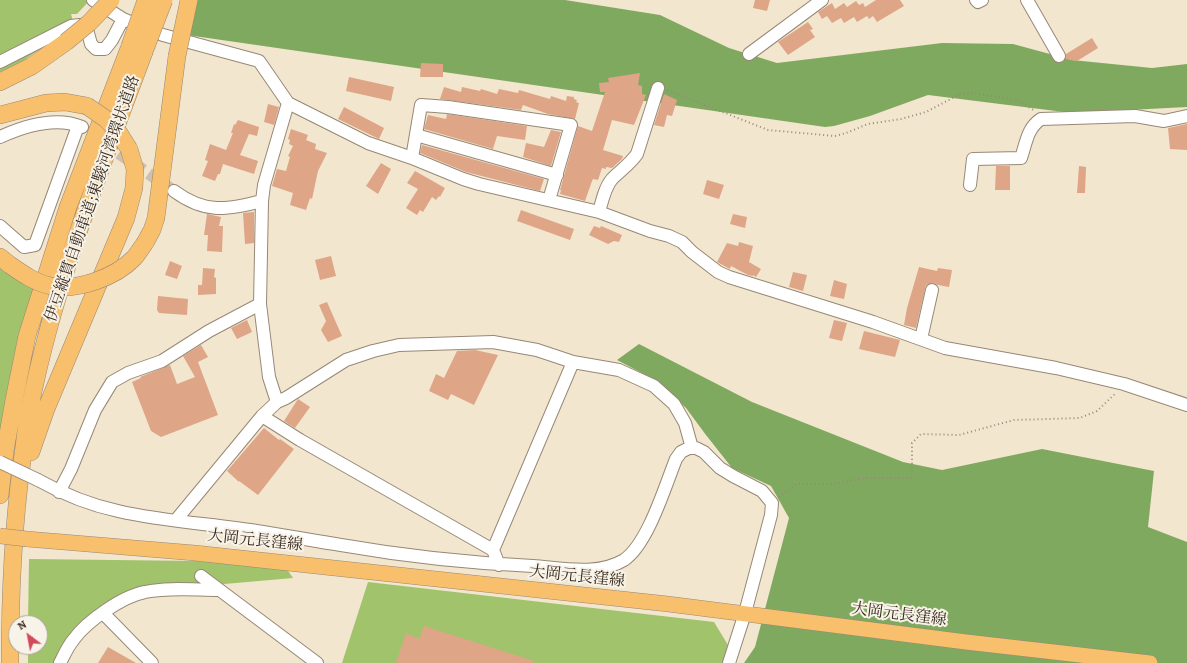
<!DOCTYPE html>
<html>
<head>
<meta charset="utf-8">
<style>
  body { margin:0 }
  #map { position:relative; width:1187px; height:663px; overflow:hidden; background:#f3e6cf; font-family:Alegreya,serif }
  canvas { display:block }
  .north { position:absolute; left:8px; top:615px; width:40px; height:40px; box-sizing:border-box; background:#f7f3e8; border:1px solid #aca397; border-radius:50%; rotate:328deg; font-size:11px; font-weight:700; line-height:16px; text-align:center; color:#3b2a1e }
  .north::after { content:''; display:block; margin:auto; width:14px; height:18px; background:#d1495b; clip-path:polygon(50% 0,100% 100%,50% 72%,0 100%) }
</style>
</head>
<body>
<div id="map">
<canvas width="1187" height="663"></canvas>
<div class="north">N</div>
</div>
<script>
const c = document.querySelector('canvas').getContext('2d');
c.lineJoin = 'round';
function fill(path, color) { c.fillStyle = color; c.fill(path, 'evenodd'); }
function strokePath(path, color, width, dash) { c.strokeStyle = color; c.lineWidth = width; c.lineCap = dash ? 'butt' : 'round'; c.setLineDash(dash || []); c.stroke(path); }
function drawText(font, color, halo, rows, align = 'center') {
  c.font = font + ' Alegreya,"Noto Serif JP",serif'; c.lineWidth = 4; c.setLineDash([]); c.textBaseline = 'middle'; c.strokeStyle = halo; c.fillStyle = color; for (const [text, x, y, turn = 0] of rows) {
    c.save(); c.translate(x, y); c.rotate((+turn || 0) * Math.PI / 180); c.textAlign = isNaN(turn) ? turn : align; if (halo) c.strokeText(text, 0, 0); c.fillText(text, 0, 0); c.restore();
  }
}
fill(new Path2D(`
  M0,0H90L77,14H71L74,25L0,77Z
  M0,259L35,288L0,435Z
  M29,559L282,562L293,578L213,585L138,589L87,625L66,663H28V647H40V623H28Z
  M368,582L714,622L728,645L723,663H342Z`), '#a1c36c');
fill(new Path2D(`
  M196,0H565L660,15L729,48L777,63L942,43L1013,44L1072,60L1152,68L1187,64V107L1072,113L928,95L870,116L834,126L825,127L187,35Z
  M639,344L752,402L903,462L942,470L1042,449L1154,471L1148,527L1187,542V663H744L755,647L789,518L771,486L732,468L706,435L686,408L657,381L617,360Z`), '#80a960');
fill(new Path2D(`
  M755,0H770L767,11L753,8Z
  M876,0H900L904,6L877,22L873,16L869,19L867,16L857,22L854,17L844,23L841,18L832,23L827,16L822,19L818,12L832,3L835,9L844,3L847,7L856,1L859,5L863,3L865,7Z
  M808,22L813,29L810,30L815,37L788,55L778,42Z
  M1092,38L1098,48L1077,61L1066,59V54Z
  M421,63L443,64V77H420Z
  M640,73L638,85L642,86V94L646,95L634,125L612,120L603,150L623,156L622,159L612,168L606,167V169L602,168L598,180L593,179L592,181L585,201L560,194L561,190H560L578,126L592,131L605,92H600L599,83L609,82L608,78Z
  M349,77L394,87L391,101L346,91Z
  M444,87L461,92L462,87L480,91L481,89L497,94L499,89L518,93L519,90L550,99L551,96L566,101L567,96L574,97V99L577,100L576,102L579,103L575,119L548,114L523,105L521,110L440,99Z
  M664,94L677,100L672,116L667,115L664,127L654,125Z
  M268,104L279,107L274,125L264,122Z
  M344,107L384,128L379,139L338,119Z
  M447,114L527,126L525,140L497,136L493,149L424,129L428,115L446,119Z
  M238,120L259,127L257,136L249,134L240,155L258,161L254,174L223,164L220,174H218L215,181L202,176L208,161L205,160L210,144L226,150L233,133H231L234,124L235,125Z
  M1187,124V150L1170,149L1168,128Z
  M291,129L308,135L306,140L316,144L315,149L327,153L318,171L312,199L310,198L306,210L290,205L293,193L272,186L277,169L286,171L290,157L288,156L293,146L289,144L290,140L288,139Z
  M551,130L561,132L551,166L523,157L526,143L544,147Z
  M422,145L544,179L540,191L466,172L420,153Z
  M381,163L391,169L378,194L366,186Z
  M996,166H1010V190H995Z
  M1079,166L1086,167L1085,193H1077Z
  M415,171L445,188L440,197L439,196L436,200L432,197L423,212L420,210L417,215L406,208L418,189L407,183Z
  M707,180L724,185L719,199L703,194Z
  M521,210L574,229L570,240L517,221Z
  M254,212V243L245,244L243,213Z
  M207,214L221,217L219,226H223L222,252L207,251L208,235H204Z
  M733,214L747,217L745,228L730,224Z
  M594,226L600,228L601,226L622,235L619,242L614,241L608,244L589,235Z
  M739,242L753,246L749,262L761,269L756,277L753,275V276L748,275L731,266L730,269L717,262L727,243L738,246Z
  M331,256L336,276L320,280L315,260Z
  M170,261L182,266L177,279L165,275Z
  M919,267L937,271L938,268L952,270L949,287L938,285L933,283L926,285L916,328L904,325L907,308Z
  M203,268L215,269L214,277L216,278V294L198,295V285H202Z
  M793,272L807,275L803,291L789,287Z
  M834,280L847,284L844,299L830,296Z
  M158,296L188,299L187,315L159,313L157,310Z
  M327,302L342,336L328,342L321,330L326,321L319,305Z
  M247,320L252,332L237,339L231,328Z
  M834,320L847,323L842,341L829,338Z
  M864,331L900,340L895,357L859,349Z
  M201,345L208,357L198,362L218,415L161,437L151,431L132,382L141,378L140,377L170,365L177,384L195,377L183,356Z
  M475,350L498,355L474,405L451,394L448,400L429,391L436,374L444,378L457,351Z
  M298,399L310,407L295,428L284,421Z
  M264,428L279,440L280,439L294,449L258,495L239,481V482L227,471Z
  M424,626L534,661V663H396L406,633L419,639Z
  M108,647L136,663H98Z`), '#dea587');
strokePath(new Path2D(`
  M104,143L174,191`), '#cec0ac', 12, [12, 6]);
const minor = new Path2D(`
  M976,0L978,2L982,0
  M1027,0L1059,56
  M123,19L163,35L259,61L288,103L368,143L412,158L463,179L479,184L599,212L650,231L669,236L682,242L692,252L718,272L729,277L873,322L945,348L1056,368L1124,384L1187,405
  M749,54L822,0
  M0,62L71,26L80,25L88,33L91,44L96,49H105L112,40L123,19L93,0
  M416,135L557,175
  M0,137C24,126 56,116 82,127
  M412,158L421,105L448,107L571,125L549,200
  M970,185L973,159L1021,158C1026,144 1027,128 1041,119L1135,116L1164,121L1187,116
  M174,191C205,214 227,210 262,201
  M599,212C602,201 605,187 612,179C621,170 630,164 637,154L658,88
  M0,226L24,247L35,245L78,126
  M921,339L932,290
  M277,402L269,377L260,304L262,201L264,185L288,103
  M262,416L300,440L493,550L499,565
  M38,480C63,494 90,505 118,511C165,522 215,524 263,532C289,536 315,541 341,545C404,556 468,563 533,566C561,568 598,576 624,560C648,544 665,486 676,459L681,452L689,448H696L704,452L720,468L733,476L762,491L772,503L771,515L745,613L729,663
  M59,492L71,469L95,410L112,382L128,373L162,361L209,331L260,304
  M176,520L262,416L277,402L286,398L346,360L373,351L399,345L493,342L537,350L573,362L619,370L654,386L674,404L685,423L692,448
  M493,550L573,362
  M201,576L317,663
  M103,613L152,663
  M60,663C64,655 68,646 74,639C87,621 123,596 145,592C169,587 195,590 219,590`);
const major = new Path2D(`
  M27,539L195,553L668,604L966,642L1150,663`);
const highway = new Path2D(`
  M0,82L32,66L66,42
  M0,115L46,103L65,102L87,106
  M145,243L152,230L156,218L177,56
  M0,257L10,265
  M31,452L46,409L126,218L134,188L135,169L129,149
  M0,495L5,451L14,400L27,336L68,207L130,46
  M10,663C10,595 13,528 22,461C25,443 26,425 30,407C54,285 101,168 144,52`);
strokePath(minor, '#978876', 14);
strokePath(major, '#978876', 16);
strokePath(highway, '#978876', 18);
strokePath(new Path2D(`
  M667,90L768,130L835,136L846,133L868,124L901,119L926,112L958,95L973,93L1005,98L1021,102L1035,111
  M779,497L797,484H833L865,478H912V443L921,434L959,435L1014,420L1080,418L1097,411L1116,393`), '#978876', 2, [1, 3]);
strokePath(minor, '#fff', 12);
strokePath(major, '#f8bf6c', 15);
strokePath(highway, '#f8bf6c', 17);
const minorBridge = new Path2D(`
  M0,462L38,480`);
const majorBridge = new Path2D(`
  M0,536L27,539`);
const highwayBridge = new Path2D(`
  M66,42L89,23L111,0
  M130,46L146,0
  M144,52L164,0
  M177,56L189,0
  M87,106L106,119L119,133L129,149
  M10,265C23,274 36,283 51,286C78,291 116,277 134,258C138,254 141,248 145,243`);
strokePath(minorBridge, '#978876', 14, []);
strokePath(majorBridge, '#978876', 16, []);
strokePath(highwayBridge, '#978876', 18, []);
strokePath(minorBridge, '#fff', 12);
strokePath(majorBridge, '#f8bf6c', 15);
strokePath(highwayBridge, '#f8bf6c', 17);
drawText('16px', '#3b2a1e', '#f7f3e8', [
  ["伊豆縦貫自動車道;東駿河湾環状道路",93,199,-71],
  ["大岡元長窪線",255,541,6],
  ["大岡元長窪線",577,577,6],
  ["大岡元長窪線",899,615,7]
]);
</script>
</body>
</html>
